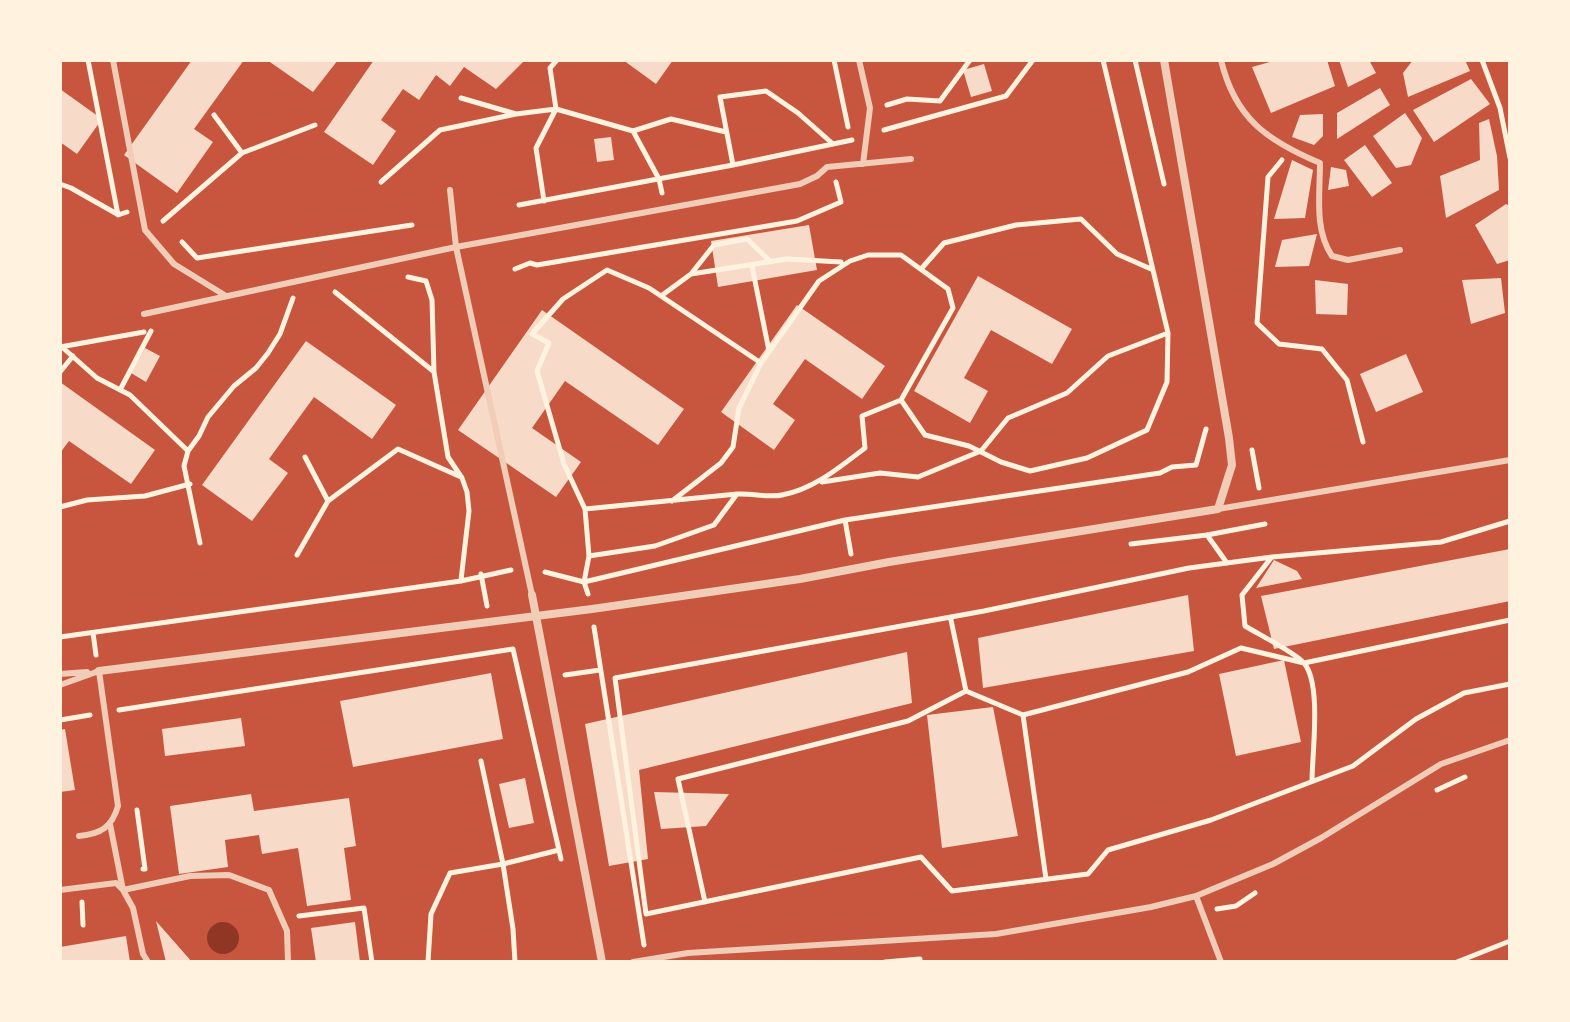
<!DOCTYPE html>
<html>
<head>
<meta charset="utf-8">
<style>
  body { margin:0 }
  #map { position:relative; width:1570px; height:1022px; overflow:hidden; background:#c8553d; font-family:Montserrat,sans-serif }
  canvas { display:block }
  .frame { position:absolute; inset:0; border:62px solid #fff3e0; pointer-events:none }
</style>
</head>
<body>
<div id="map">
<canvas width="1570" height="1022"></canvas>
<div class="frame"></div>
</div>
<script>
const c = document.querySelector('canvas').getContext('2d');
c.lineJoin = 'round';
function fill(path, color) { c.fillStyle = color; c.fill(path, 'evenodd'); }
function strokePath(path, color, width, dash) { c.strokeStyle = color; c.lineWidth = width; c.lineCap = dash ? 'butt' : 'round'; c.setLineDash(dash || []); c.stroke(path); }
fill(new Path2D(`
  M207 938a16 16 0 1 1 32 0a16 16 0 1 1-32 0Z`), '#8f3625');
fill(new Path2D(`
  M192,60H244L194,129L213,142L177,193L124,155Z
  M267,60H338L313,92Z
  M374,60H525L496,89L464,67L450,86L436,75L419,100L403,89L381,120L396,131L373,165L324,132Z
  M623,60H673L656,84Z
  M1277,60H1327L1335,86L1271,113L1252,67Z
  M1339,60H1369L1376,73L1348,87Z
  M1413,60H1465L1470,71L1408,97L1403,73Z
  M984,64L992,91L971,97L963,70Z
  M1471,79L1490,104L1434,142L1413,110Z
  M1380,88L1390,105L1337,139V113Z
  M60,89L102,119L77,154L60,142Z
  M1405,113L1422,138L1411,165L1396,168L1373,136Z
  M1323,114V136L1314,145L1292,137L1300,115Z
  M1489,119L1497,156L1499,190L1446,218L1440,176L1480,160L1479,123Z
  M611,137L614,160L597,162L594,139Z
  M1365,145L1392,183L1372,197L1344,160Z
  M1292,160L1313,170L1305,218L1274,219Z
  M1331,167L1346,170L1349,186L1328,190Z
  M1506,204L1510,206V260L1497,264L1475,225Z
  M809,225L817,270L718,287L711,241Z
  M1317,234L1309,266L1275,267L1282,240Z
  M978,276L1072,329L1052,364L991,330L964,378L988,391L970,423L914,391Z
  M1501,278L1505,313L1471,324L1462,280Z
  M1315,280L1348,284L1347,315L1316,314Z
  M797,305L885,366L862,399L805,359L773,404L795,420L774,450L721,412Z
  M542,310L684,409L658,445L565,381L532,428L581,462L556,497L458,430Z
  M306,341L396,405L372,439L314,397L269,459L288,473L252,521L202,485Z
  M145,348L160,356L146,382L131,373Z
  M1406,354L1423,392L1376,412L1360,374Z
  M60,382L155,450L131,484L69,441L60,453Z
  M1510,549V601L1274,649L1261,596Z
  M1274,560L1297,571L1302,579L1256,588Z
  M1188,595L1194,651L983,688L978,638Z
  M907,652L912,703L639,770L648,859L609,866L585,724Z
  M1284,660L1301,742L1236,756L1219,674Z
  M491,673L503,739L353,767L340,701Z
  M993,707L1018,836L942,848L927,715Z
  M241,718L245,746L165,756L162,729Z
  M65,729L75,790L60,792V730Z
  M525,778L534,823L509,828L499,784Z
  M654,792L729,794L706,826L661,829Z
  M251,794L254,811L349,798L356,846L344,848L351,900L307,906L298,848L262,854L259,835L225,840L228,867L179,874L170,806Z
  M156,921L192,962H166Z
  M355,922L360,962H316L311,928Z
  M126,936L130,962H60V947Z`), '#f7dbc8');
strokePath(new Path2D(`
  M88,60L118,215L127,212
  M557,60L550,68L556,109L633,131L659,179L662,193
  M834,60L848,127
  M1135,60L1164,184
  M1482,60L1500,108L1510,158
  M461,98L516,114L556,109
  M887,105L907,99L940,101L970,60
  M214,115L242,153L315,125
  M884,130L1006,96L1033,60
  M633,131L671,119L726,132
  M1282,160L1268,177L1257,323L1279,344L1322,349L1347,380L1363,442
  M733,165L720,97L766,91L798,113L833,144
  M381,182L440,130L516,114
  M60,184L71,188L117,214
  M544,201L536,148L556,109
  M519,205L733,165L852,140
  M163,221L242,153
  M182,242L197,258L412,225
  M752,266L769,351
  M515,269L530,263L537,265L797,221L841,202L836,182
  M921,269L944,243L1016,225L1081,219L1117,254L1151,269
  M691,274L714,245L747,239L771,262
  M408,277L426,281L432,300L434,372L448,457L462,478L467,492L469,511L461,580
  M335,292L433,371
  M661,296L691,274L787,259L841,262
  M60,347L144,332
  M62,347L97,378L130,395L188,451
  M60,372L73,356
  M120,390L151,331
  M901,400L925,435L969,446L1001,462L1030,471L1087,458L1147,430L1167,382L1168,333L1103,60
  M1252,450L1259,488
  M305,457L328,501
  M822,482L880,473L918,477L981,451L1008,418L1067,393L1108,356L1168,333
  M672,501L721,463L733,447L739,408L761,363
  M60,507L87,500L145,496L190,484
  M585,509L737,494L714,525L655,546L589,556L585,509L564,464L537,371L549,343L532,334L563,299L607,270L649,288L761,363L819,281L850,261L868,255H901L948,289L953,308L901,400L862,416L865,448C840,467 814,489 782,495C771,498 751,493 737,494
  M845,520L851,554
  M1510,521L1441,542L1272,557L1189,568L984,611L615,678L646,914L921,857L952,891L1088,874L1108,850L1211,820L1353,766L1416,719L1464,693L1510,684
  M1207,535L1227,563
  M200,543L184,466L188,451L199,436L208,417L234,386L256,368L268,353L280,334L293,298
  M1131,544L1207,535L1265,524
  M297,555L328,501L398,449L461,477
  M1271,558L1242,595L1245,626C1258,634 1296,653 1304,663C1322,684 1312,754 1312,781
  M545,572L584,582L845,520L1160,473L1172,467L1196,465L1206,429
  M481,574L487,606
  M588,594L584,582L589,556
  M951,620L966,691L1023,715
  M594,627L644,945
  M93,633L96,655
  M60,637L461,581L511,570
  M565,675L600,670
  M119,710L513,649L561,859
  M60,720L90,715
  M1437,790L1465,777
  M137,810L145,869H143
  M1046,879L1023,715L1188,672L1241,648L1304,663L1510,620
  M82,902L83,925
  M705,902L678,779L908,721L966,691
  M1217,909L1236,906L1255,893
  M299,916L364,908L372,962
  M428,962L431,914L450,873L503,864L481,761
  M515,962L513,929L503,864L559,850
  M885,962L920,959
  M1457,962L1510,941`), '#fff3e0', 5);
strokePath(new Path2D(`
  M113,60L145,230L174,264L226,296
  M859,60L870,108L863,164
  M1221,60C1235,119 1268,141 1320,163C1320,195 1314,229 1332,256L1348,260L1400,250
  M450,190L456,247L532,595
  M144,314L456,247L800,184L817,176L827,167L911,159
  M1218,509L1510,460
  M60,674L87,672
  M60,685L99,671
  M110,824L123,890L133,908L143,954L148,962
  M79,836C101,834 112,827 118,806L99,671
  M60,890L116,883L123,890L190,876L229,875L269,890L287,931L288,962
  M1196,896L1221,962
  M633,962L688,953L996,934L1151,907L1196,896L1273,864L1321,838L1441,764L1510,740`), '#f1ccb7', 6);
strokePath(new Path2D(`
  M532,595L602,962
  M99,671L592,609L800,579L889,562L1218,509L1232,465L1229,438L1164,60`), '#f1ccb7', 8);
</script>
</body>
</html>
